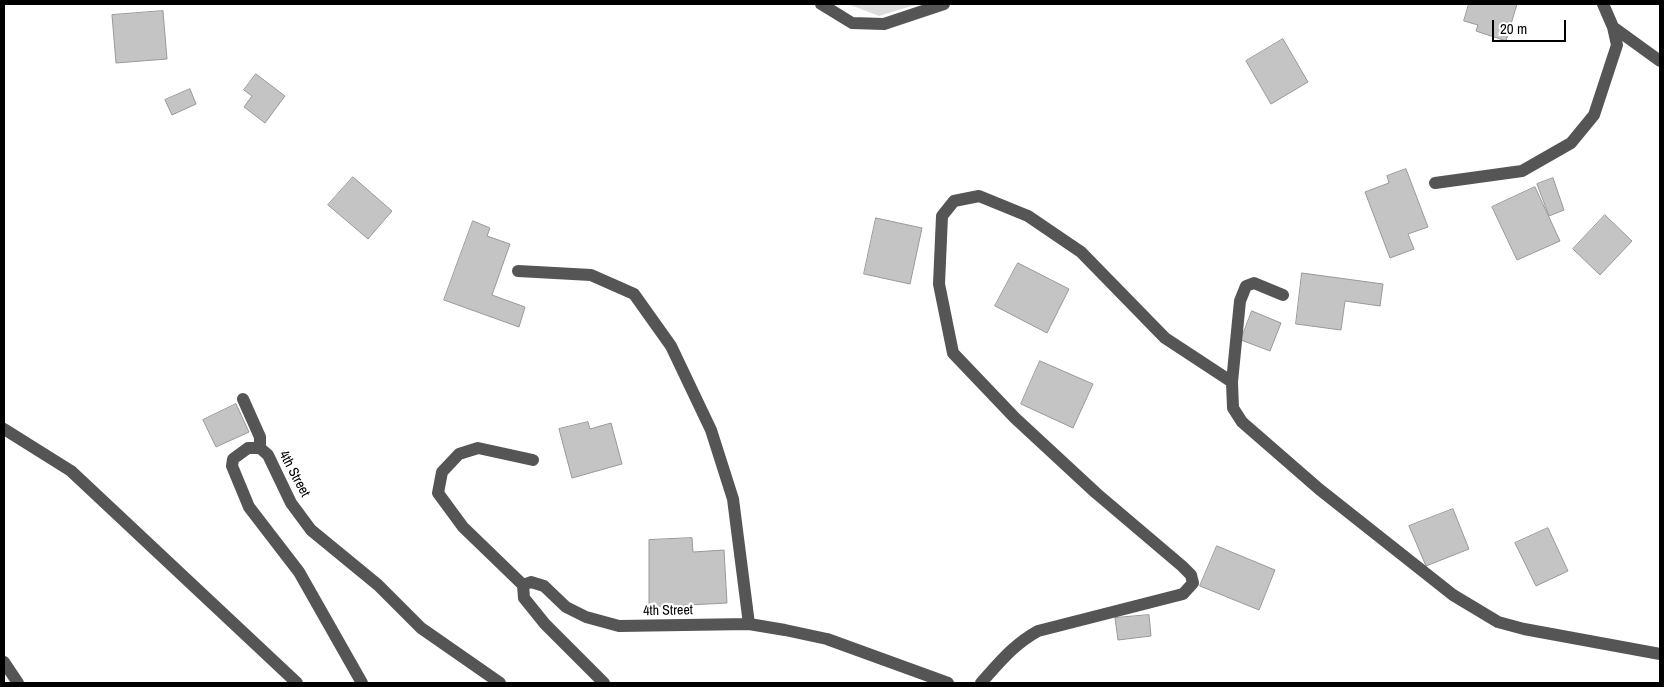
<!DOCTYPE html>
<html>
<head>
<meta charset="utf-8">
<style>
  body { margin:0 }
  #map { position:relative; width:1664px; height:687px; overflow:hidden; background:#fff; font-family:"Archivo Narrow",sans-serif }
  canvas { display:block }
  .frame { position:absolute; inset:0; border:5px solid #000; pointer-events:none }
  .scale { position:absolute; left:1492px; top:20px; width:74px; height:22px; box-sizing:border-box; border:2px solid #000; border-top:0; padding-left:6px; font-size:15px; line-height:18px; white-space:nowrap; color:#000; -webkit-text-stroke:4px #fff; paint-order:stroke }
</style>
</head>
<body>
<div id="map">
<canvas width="1664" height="687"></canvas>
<div class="frame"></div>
<div class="scale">20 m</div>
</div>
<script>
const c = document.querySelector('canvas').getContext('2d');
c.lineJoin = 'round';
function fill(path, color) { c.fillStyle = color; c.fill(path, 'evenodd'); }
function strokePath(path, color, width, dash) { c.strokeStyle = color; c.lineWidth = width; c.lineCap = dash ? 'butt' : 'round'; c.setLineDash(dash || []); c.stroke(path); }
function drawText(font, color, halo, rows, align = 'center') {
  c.font = font + ' "Archivo Narrow",sans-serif'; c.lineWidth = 4.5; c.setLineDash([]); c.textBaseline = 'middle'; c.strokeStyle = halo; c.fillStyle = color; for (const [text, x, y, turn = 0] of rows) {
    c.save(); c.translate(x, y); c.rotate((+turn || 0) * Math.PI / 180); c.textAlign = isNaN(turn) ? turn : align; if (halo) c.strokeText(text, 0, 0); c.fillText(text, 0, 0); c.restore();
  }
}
fill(new Path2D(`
  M848,4H918L879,16Z`), '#dcdcdc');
const building = new Path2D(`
  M1469,4H1517L1506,41L1476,31L1478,25L1464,21Z
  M163,11L167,59L116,63L112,15Z
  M1283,39L1308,82L1271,104L1246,61Z
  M256,74L285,96L265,123L244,107L252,96L244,90Z
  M190,89L196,104L172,115L165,100Z
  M1406,169L1428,227L1408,234L1414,249L1390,258L1365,192L1389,183L1387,176Z
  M353,177L392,211L368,239L328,205Z
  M1553,178L1564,210L1549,216L1537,184Z
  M1535,187L1560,241L1517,260L1492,207Z
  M1605,215L1632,241L1600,275L1573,249Z
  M876,218L922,228L910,284L864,274Z
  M473,221L490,228L487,236L510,244L492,295L525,307L519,327L444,300Z
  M1018,263L1069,289L1047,333L995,306Z
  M1302,273L1383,284L1380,306L1345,301L1341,330L1296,324Z
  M1252,311L1281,323L1270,351L1241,340Z
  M1040,361L1093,384L1073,428L1021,404Z
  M236,404L249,432L216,447L203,420Z
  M588,422L590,429L611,423L622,464L572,478L559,429Z
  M1453,509L1469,549L1426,566L1409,526Z
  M1548,528L1568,571L1536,586L1515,543Z
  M692,538L693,552L724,550L727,603L649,607V540Z
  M1217,546L1275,570L1259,610L1200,586Z
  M1149,615L1151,636L1118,640L1115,618Z`);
fill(building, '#c4c4c4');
strokePath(building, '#999', 1);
strokePath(new Path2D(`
  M821,4L852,23L884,24L944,4
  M1613,27L1660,61
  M1435,183L1522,171L1571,143L1594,115L1617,45L1613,27L1603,4
  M518,271L591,275L634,294L671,346L711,430L733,499L749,624
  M1283,295L1254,283L1246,286L1240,301L1232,382L1233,408L1242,422L1319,489L1453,595L1498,622L1524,629L1660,654
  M243,399L260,437V448
  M4,429L71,471L297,683
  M523,585L463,527L438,493L442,472L459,454L478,448L533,460
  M4,662L18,683
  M362,683L299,572L249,507L232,466L233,459L248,448H260L268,455L291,503L311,530L378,585L421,628L500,683
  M604,683L545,624L524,598L523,585L531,582L544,586L566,607L586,617L619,626L749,624L785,630L827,639L948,683
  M981,683C999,663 1014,644 1038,631L1183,594L1193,583L1191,575L1182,566L1096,493L1015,418L953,353L939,284L942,216L954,201L979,196L1028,216L1081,252L1165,338L1232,382`), '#555', 12);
drawText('14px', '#000', '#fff', [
  ["4th Street",294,474,62],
  ["4th Street",668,611,-1]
]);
</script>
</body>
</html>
